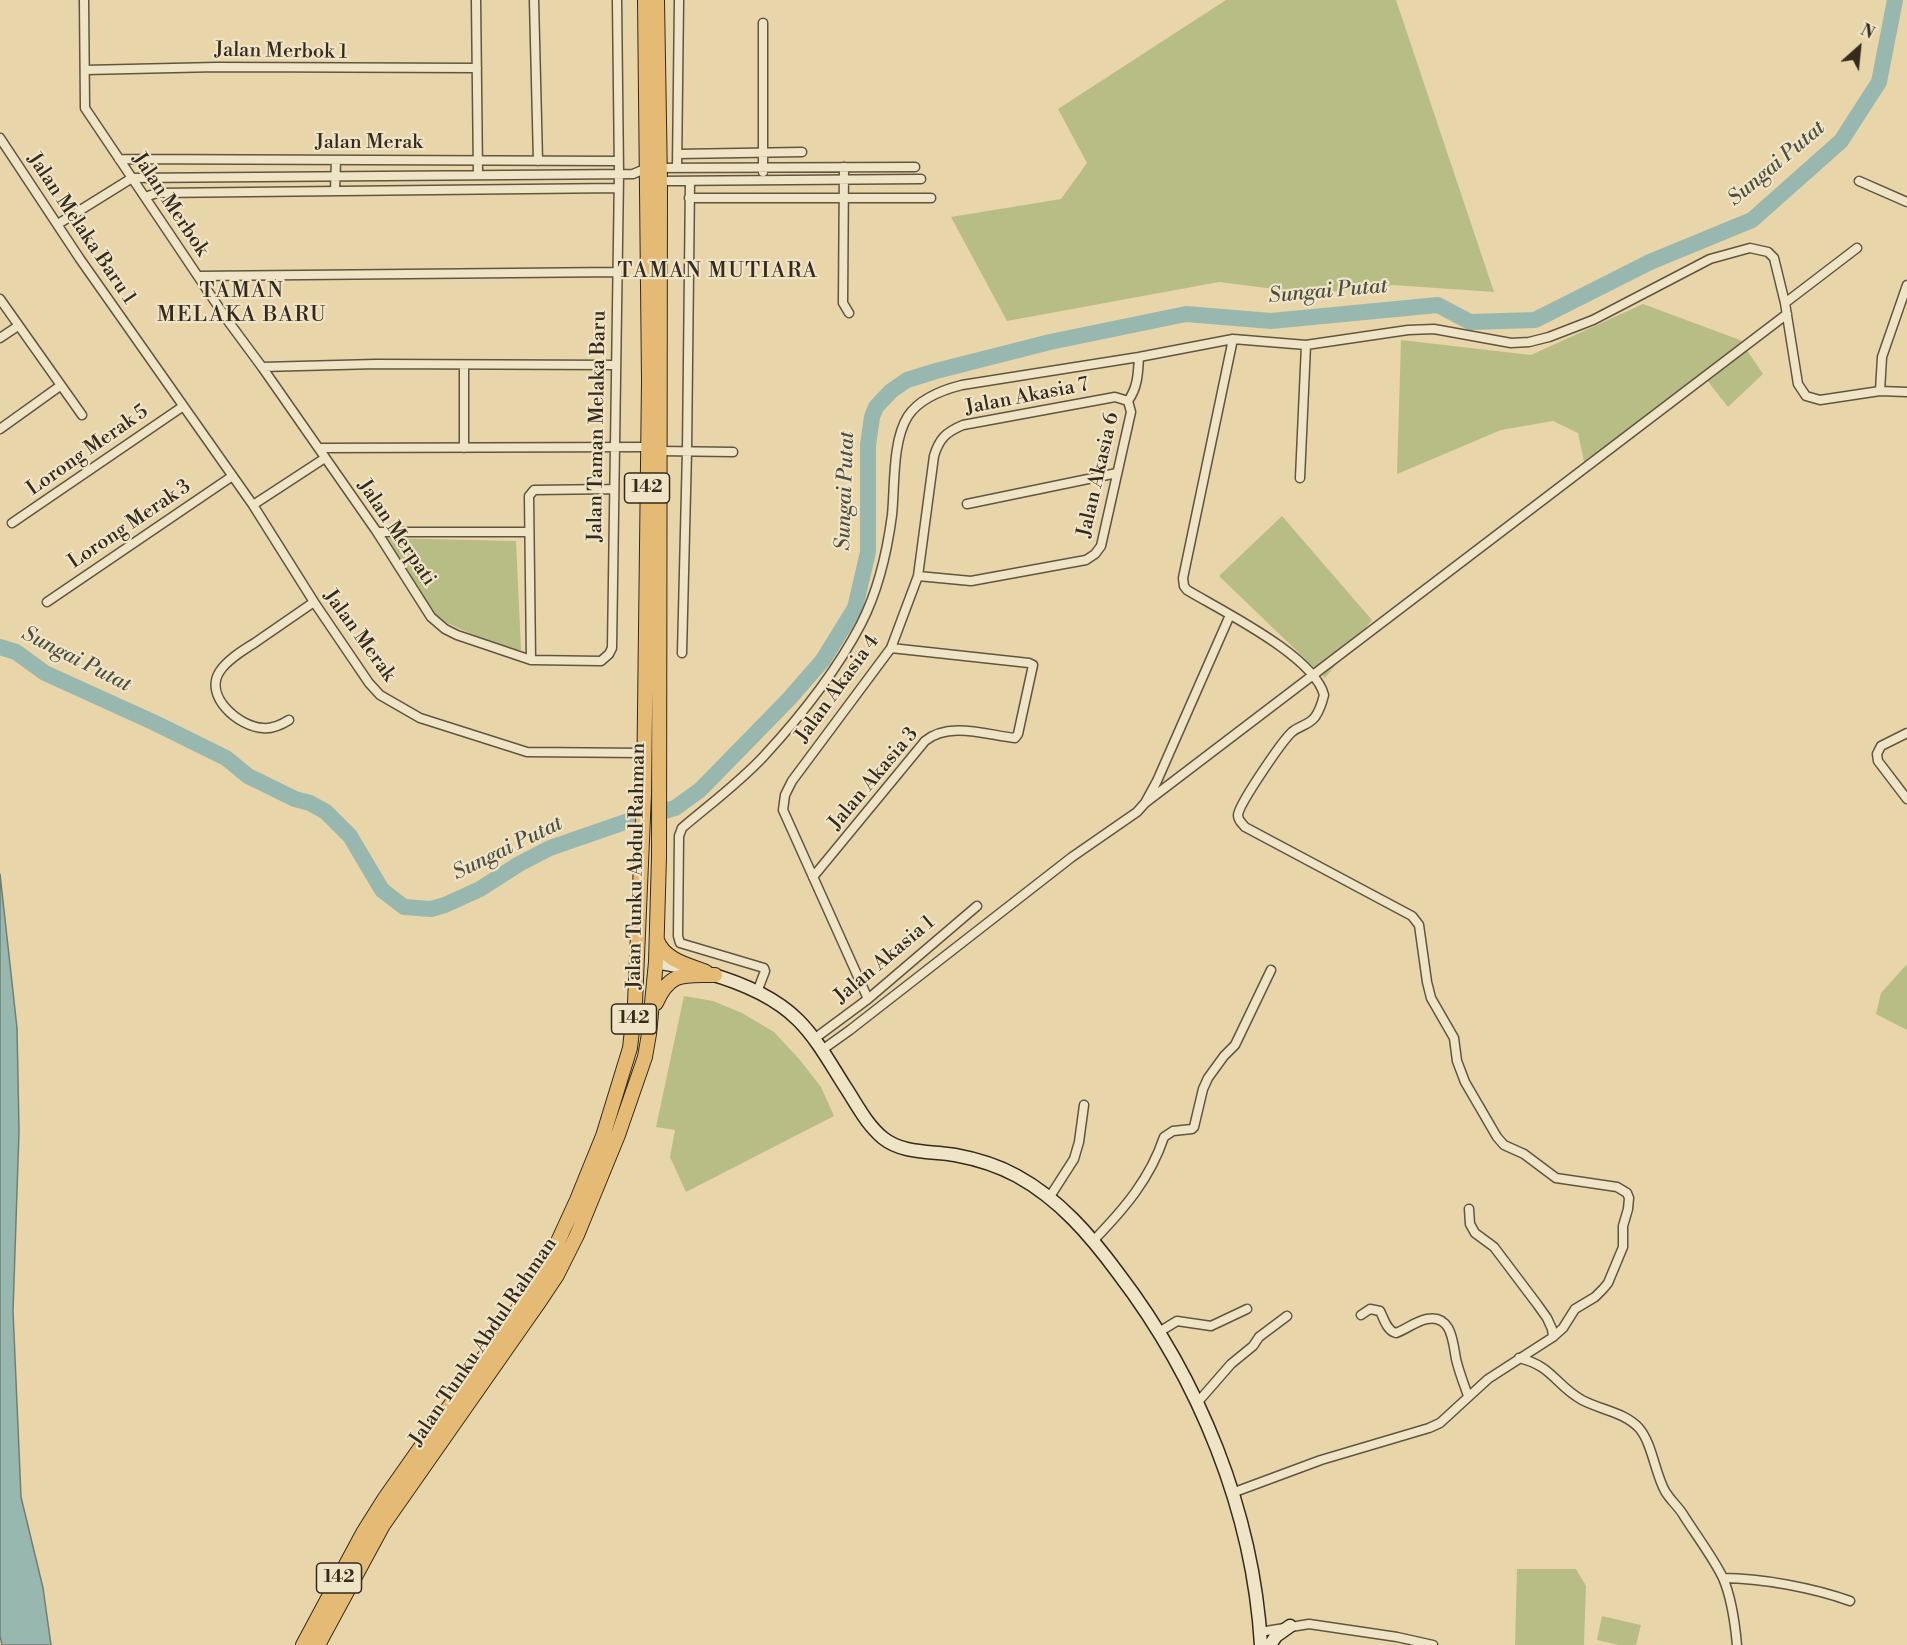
<!DOCTYPE html>
<html>
<head>
<meta charset="utf-8">
<style>
  body { margin:0 }
  #map { position:relative; width:1907px; height:1645px; overflow:hidden; background:#e8d5a9; font-family:"Libre Bodoni",serif }
  canvas { display:block }
  .north { position:absolute; left:1829px; top:18px; width:60px; height:60px; -webkit-text-stroke:4px #f0e4c7; paint-order:stroke; rotate:27deg; font-size:16px; font-weight:700; line-height:24px; text-align:center; color:#342a1d }
  .north::after { content:''; display:block; margin:auto; width:21px; height:27px; background:#342a1d; clip-path:polygon(50% 0,100% 100%,50% 72%,0 100%) }
</style>
</head>
<body>
<div id="map">
<canvas width="1907" height="1645"></canvas>
<div class="north">N</div>
</div>
<script>
const c = document.querySelector('canvas').getContext('2d');
c.lineJoin = 'round';
function fill(path, color) { c.fillStyle = color; c.fill(path, 'evenodd'); }
function strokePath(path, color, width, dash) { c.strokeStyle = color; c.lineWidth = width; c.lineCap = dash ? 'butt' : 'round'; c.setLineDash(dash || []); c.stroke(path); }
function drawText(font, color, halo, rows, align = 'center') {
  c.font = font + ' "Libre Bodoni",serif'; c.lineWidth = 4.5; c.setLineDash([]); c.textBaseline = 'middle'; c.strokeStyle = halo; c.fillStyle = color; for (const [text, x, y, turn = 0] of rows) {
    c.save(); c.translate(x, y); c.rotate((+turn || 0) * Math.PI / 180); c.textAlign = isNaN(turn) ? turn : align; if (halo) c.strokeText(text, 0, 0); c.fillText(text, 0, 0); c.restore();
  }
}
fill(new Path2D(`
  M1226,0H1396L1494,292L1393,285L1314,294L1219,282L1007,321L951,217L1061,199L1087,163L1058,109Z
  M1643,304L1740,340L1763,374L1728,407L1703,375L1586,471L1578,433L1553,421L1501,430L1397,474L1401,340L1531,355Z
  M1282,516L1372,620L1325,678L1219,576Z
  M385,538L516,541L521,650L505,649L436,618Z
  M1907,964V1030L1876,1014L1881,993Z
  M684,996L713,1001L742,1013L774,1032L800,1060L821,1087L834,1116L686,1192L670,1157L675,1130L656,1127Z
  M1517,1569H1576L1586,1586L1584,1645H1515Z
  M1602,1616L1641,1625L1636,1645H1619L1597,1640Z`), '#b8bd86');
const water = new Path2D(`
  M0,874L17,1028L19,1131L13,1311L21,1497L43,1588L51,1645H2L0,1636Z`);
fill(water, '#98b8af');
strokePath(water, '#707f75', 1.5);
strokePath(new Path2D(`
  M0,647L16,652L45,673L155,723L226,758L248,776L295,799L310,803L326,812L350,836L382,890L404,907L431,909L445,905L480,889L519,864L550,848L628,821L675,808L700,790L789,699L823,660L855,608L868,552V445L872,417L876,407L891,391L907,380L936,371L1050,342L1186,314L1271,321L1438,305L1470,322L1535,320L1650,262L1752,220L1841,141L1879,82L1895,0`), '#98b8af', 16);
const minor = new Path2D(`
  M84,0L85,108L228,321L262,367L377,532L431,617L445,629L457,635L531,660L601,661L609,654L612,648L619,174L617,0
  M476,0L478,174
  M534,0L538,161
  M85,70L217,67L477,68
  M0,138L80,259L253,505L314,602L369,683L380,695L420,718L527,752L644,753
  M677,154L802,152
  M119,159L618,161
  M844,167L843,303L849,313
  M677,168L679,0
  M763,172V23
  M658,181L921,179
  M1859,181L1907,202
  M335,191L336,160
  M145,197L157,193L618,188
  M689,198H931
  M58,224L132,178L633,174L647,168L915,167
  M198,276L617,272
  M0,299L82,415
  M1785,303L1857,248
  M0,338L18,326
  M464,365V448
  M262,367L376,364L616,365
  M1880,391L1882,357L1907,285
  M1128,401C1138,387 1138,373 1139,357
  M0,429L60,386
  M319,448L648,447
  M660,451L733,452
  M1300,478L1306,345
  M967,504L1117,473
  M253,505L325,458
  M12,523L182,407
  M377,532H528
  M918,576L971,581L1086,560L1095,554L1101,546L1131,412L1128,401
  M47,602L231,477
  M682,653L687,451L690,181
  M531,660L529,496L534,490L614,489
  M289,720C281,725 272,729 263,728C239,727 203,696 220,671C228,659 244,650 256,642C275,629 294,616 314,602
  M1907,733L1881,746L1877,754L1878,761L1907,799
  M1145,803L1787,314
  M813,877L925,741C949,721 987,735 1015,738L1018,734L1033,665L1029,663L891,648
  M757,992L765,971L764,968L680,943L678,936L679,836L682,828C709,805 740,782 764,756C800,717 837,670 861,624C879,589 887,553 892,515C895,486 892,441 908,416C920,398 942,390 962,385L1139,357L1233,339L1306,345L1408,330L1434,329L1511,343L1529,342L1549,337L1593,320L1710,259L1750,248L1768,252L1774,258L1785,303L1798,384L1806,396L1820,400L1880,391L1907,392
  M868,999L783,810L785,795L792,781L891,648L918,576L934,456C939,439 946,432 963,425L1115,397L1128,401
  M814,1039L868,999L977,906
  M822,1050L850,1030L1072,857L1137,812L1145,803L1157,781L1230,615
  M1049,1198L1074,1159L1079,1142L1084,1105
  M1469,1209L1470,1224L1475,1233L1494,1247L1537,1304L1547,1318L1552,1329L1553,1337
  M1094,1240C1124,1209 1150,1179 1164,1137L1173,1131L1192,1129L1194,1127L1203,1089L1208,1078L1224,1056L1235,1045L1271,970
  M1361,1315L1370,1309L1380,1311C1384,1319 1387,1331 1396,1333C1407,1329 1416,1321 1427,1319C1452,1314 1453,1343 1456,1359C1459,1372 1464,1384 1468,1396
  M1159,1332L1177,1321L1211,1326L1247,1309
  M1519,1358C1553,1366 1555,1385 1582,1400C1601,1410 1624,1412 1639,1428C1652,1443 1655,1473 1665,1491C1670,1500 1679,1507 1684,1516C1696,1535 1714,1559 1723,1578C1732,1599 1735,1623 1737,1645
  M1197,1403L1231,1364L1253,1346L1259,1337L1287,1316
  M1232,1493L1321,1460L1429,1428L1440,1423L1488,1379L1553,1337L1563,1328L1575,1309L1595,1297L1603,1289L1608,1283L1623,1247V1226L1628,1209L1629,1198L1627,1193L1617,1187L1556,1178L1524,1154L1504,1145L1497,1137L1465,1082L1457,1061L1454,1038L1431,998L1427,982L1419,925L1412,916L1245,827C1242,823 1238,821 1238,815C1239,804 1282,741 1292,732C1299,726 1309,725 1315,717C1320,710 1322,703 1324,695C1314,656 1222,611 1187,590L1184,586L1183,578L1233,339
  M1723,1578C1761,1578 1814,1588 1850,1601
  M1260,1632L1309,1624L1397,1637L1433,1645`);
const secondary = new Path2D(`
  M656,962L687,968
  M707,973C739,982 774,996 798,1020C817,1039 830,1063 844,1085C856,1103 866,1124 883,1138C903,1154 931,1151 955,1155C977,1159 997,1165 1017,1176C1059,1199 1090,1235 1118,1273C1199,1379 1253,1511 1261,1645
  M1270,1645L1276,1636L1290,1626`);
const primary = new Path2D(`
  M657,940C664,960 688,965 706,972
  M656,1003C670,971 684,975 715,975
  M303,1645L363,1533L385,1498L544,1272L577,1200L603,1136L630,1048L635,1003L644,794L649,381L645,0
  M318,1645L383,1525L537,1305L557,1275L577,1235L618,1135L645,1057L649,1034L656,962L659,857L660,181L657,0`);
strokePath(minor, '#615540', 11);
strokePath(secondary, '#342a1d', 15);
strokePath(primary, '#342a1d', 16);
strokePath(minor, '#f0e4c7', 8);
strokePath(secondary, '#f0e4c7', 12);
strokePath(primary, '#e4ba74', 14);
for (const [x, y, w] of [
  [647,488,45],
  [634,1019,45],
  [339,1578,45]
]) { const box = new Path2D(); box.roundRect(x - w / 2, y - 15, w, 30, 4.5); c.fillStyle = '#f0e4c7'; c.fill(box); strokePath(box, '#342a1d', 1.5); }
drawText('bold 18px', '#342a1d', null, [
  ["142",647,488],
  ["142",634,1019],
  ["142",339,1578]
]);
drawText('20px', '#342a1d', '#f0e4c7', [
  ["Jalan Merbok 1",281,52,1],
  ["Jalan Merak",369,143],
  ["Jalan Merbok",170,205,56],
  ["Jalan Melaka Baru 1",81,229,56],
  ["Jalan Akasia 7",1027,397,-11],
  ["Jalan Taman Melaka Baru",598,426,-89],
  ["Lorong Merak 5",88,451,-35],
  ["Jalan Akasia 6",1099,475,-77],
  ["Lorong Merak 3",130,525,-34],
  ["Jalan Merpati",396,533,56],
  ["Jalan Merak",359,636,54],
  ["Jalan Akasia 4",838,689,-54],
  ["Jalan Akasia 3",874,779,-50],
  ["Jalan Tunku Abdul Rahman",637,866,-89],
  ["Jalan Akasia 1",885,960,-40],
  ["Jalan Tunku Abdul Rahman",484,1342,-56]
]);
drawText('italic 21px', '#4d4e42', '#f0e4c7', [
  ["Sungai Putat",1777,164,-40],
  ["Sungai Putat",1328,292,-5],
  ["Sungai Putat",846,491,-88],
  ["Sungai Putat",76,660,27],
  ["Sungai Putat",508,849,-26]
]);
c.letterSpacing = '1.5px';
drawText('21px', '#342a1d', '#f0e4c7', [
  ["TAMAN MUTIARA",718,272],
  ["TAMAN",242,292],
  ["MELAKA BARU",242,316]
]);
c.letterSpacing = '0px';
</script>
</body>
</html>
